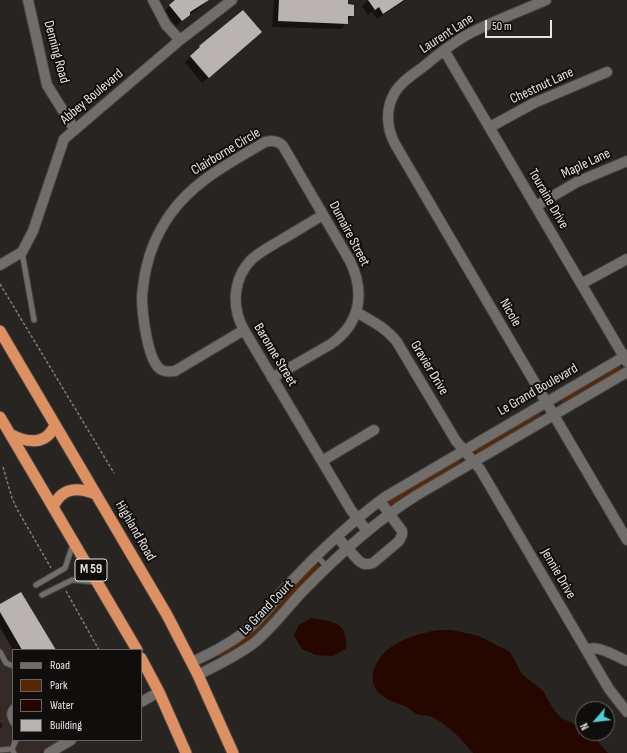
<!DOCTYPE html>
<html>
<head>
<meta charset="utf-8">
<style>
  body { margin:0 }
  #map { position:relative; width:627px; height:753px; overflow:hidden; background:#282422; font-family:"Sofia Sans Condensed",sans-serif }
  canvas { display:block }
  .legend { position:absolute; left:12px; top:649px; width:130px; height:92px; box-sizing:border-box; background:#0f0e0d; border:1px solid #656463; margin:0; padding:5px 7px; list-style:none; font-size:12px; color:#e7e4e3 }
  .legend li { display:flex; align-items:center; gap:8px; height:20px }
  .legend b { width:20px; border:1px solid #656463 }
  .north { position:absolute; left:575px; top:701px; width:40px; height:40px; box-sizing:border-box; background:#0f0e0d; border:1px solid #656463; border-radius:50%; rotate:242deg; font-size:11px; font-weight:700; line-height:16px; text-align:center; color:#e7e4e3 }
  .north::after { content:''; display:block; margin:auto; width:14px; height:18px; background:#51ccd4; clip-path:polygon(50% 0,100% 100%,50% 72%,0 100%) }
  .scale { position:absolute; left:485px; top:20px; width:67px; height:18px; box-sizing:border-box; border:2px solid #e7e4e3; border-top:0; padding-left:5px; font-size:12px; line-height:14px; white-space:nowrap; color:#e7e4e3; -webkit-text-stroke:3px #0f0e0d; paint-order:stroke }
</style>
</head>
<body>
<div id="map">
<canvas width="627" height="753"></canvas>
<ul class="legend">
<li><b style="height:5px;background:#716d6a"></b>Road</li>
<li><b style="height:11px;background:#5a2700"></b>Park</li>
<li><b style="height:11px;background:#250700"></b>Water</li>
<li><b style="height:11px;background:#b9b4b1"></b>Building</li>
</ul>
<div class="north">N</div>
<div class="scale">50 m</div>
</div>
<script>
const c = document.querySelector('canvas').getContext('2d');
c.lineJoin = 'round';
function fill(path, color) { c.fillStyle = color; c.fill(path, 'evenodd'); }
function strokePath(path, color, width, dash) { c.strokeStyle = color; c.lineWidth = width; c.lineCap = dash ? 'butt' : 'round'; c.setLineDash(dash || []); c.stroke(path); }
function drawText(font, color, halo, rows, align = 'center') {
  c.font = font + ' "Sofia Sans Condensed",sans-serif'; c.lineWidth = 4; c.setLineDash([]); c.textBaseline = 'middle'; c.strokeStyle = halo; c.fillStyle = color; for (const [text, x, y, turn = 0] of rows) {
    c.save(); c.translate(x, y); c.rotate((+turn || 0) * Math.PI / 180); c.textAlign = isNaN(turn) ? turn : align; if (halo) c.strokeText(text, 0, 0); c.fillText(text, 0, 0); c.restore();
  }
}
fill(new Path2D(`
  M0,626L14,650H13V740H61L39,753H0Z`), '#342b26');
fill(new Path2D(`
  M617,365L620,367L621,370L563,404L561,399Z
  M537,412L540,414L541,417L479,454L476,453L475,449Z
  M457,459L460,461L461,464L394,505L389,504V501Z
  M314,564H318L320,568L251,641L221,659L218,654L274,606Z`), '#5a2700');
fill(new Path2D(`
  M311,618C333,622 348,621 346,649L333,656L316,655L302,649L294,635L299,625Z
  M439,630H452L479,636L510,652L522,674L543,691L554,710L561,718L583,728V733H589L592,735L608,753H473C468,748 464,742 459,737C451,730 443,723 434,718C429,715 426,716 420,715C415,715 411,709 407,707C403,705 397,703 393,702C371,692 367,677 380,658C392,641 419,633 439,630Z`), '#250700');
fill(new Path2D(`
  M176,0H209L194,12H193L189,14L176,26L164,11Z
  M274,0H347V5L353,15L341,29L272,27Z
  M366,0H406L377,19L372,12L368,15L362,6L367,1Z
  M190,57L208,78L202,83L185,62Z
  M0,605L54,650H13L0,628Z
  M0,722L3,726L0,729Z`), '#0007');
fill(new Path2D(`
  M175,0H209L190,12V15L182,21L169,5Z
  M279,0H348V4L354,5V16H348V24L278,21Z
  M368,0H404L383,14L379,7L375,10Z
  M243,10L262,32L209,78L190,56L200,47L199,46Z
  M21,592L56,650H22L0,612V604Z`), '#b9b4b1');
const service = new Path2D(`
  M22,252L34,320
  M317,556L327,567
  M36,585L65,568L73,544
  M42,595L72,580L96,582
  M0,652L6,663L13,666
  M13,707C8,713 9,716 13,723
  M12,749L16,740
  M0,750L12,749L14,753`);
const minor = new Path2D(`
  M28,0L47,85L75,130
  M153,0L166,25L180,40
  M546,0C519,12 490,22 465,36C450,45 436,56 423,67C412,75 400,83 394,94C385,110 387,129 395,144L627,540
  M444,50L627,362
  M490,127L534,103L607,72
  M536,206L577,182L627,161
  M323,215C309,223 295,232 281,240C271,246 261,251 252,259C233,278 231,307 244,330L351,510L367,531
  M0,265L22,252L33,231L64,139L180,40L232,0
  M581,284L627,259
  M356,312C372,321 386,328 397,342L456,441L480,469L609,689L627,712
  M244,330L175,371C168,372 162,372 158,367C147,355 142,313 142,296C143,287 144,278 146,269C150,250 158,232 169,216C193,181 230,163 265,142C272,140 278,141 283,146L350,261C365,292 361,323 331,344L272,378
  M322,461L374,430
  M337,537L359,561L364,564H369L373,563L399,541L402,535V531L380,501
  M586,650C598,644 615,656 627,661
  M192,662C212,653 233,642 249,628C265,615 276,597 290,583C319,552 351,522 385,497L627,355
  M198,675C217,665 237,656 254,643C272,628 286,609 302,592C337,556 374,522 417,495L627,372
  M141,702L159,692
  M49,753L71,740`);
const trunk = new Path2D(`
  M0,331L167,615L198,675L233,753
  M0,417L137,650
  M10,434C27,443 46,446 55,425
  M53,507C62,487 77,487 96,494
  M141,658L159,692L186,753`);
strokePath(service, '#444140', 7);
strokePath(minor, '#444140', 12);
strokePath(trunk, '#444140', 13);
strokePath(new Path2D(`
  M0,284L114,473
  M3,467L12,498L17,509L51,568
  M66,591L99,650`), '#807d7b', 1.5, [3, 2]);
strokePath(service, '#716d6a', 5);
strokePath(minor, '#716d6a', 10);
strokePath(trunk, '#dd9061', 11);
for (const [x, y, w] of [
  [91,570,32]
]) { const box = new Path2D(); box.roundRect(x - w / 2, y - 11, w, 22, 3); c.fillStyle = '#0f0e0d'; c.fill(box); strokePath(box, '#e7e4e3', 1); }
drawText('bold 13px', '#e7e4e3', null, [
  ["M 59",91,570]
]);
drawText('14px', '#e7e4e3', '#0f0e0d', [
  ["Laurent Lane",447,34,-33],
  ["Denning Road",56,52,75],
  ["Chestnut Lane",542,86,-25],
  ["Abbey Boulevard",92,97,-40],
  ["Clairborne Circle",226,152,-31],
  ["Maple Lane",586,164,-25],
  ["Touraine Drive",548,199,60],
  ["Dumaire Street",349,234,62],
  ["Nicole",510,313,60],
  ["Baronne Street",275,355,59],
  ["Gravier Drive",429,368,59],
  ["Le Grand Boulevard",538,390,-30],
  ["Highland Road",135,531,60],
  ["Jennie Drive",558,574,60],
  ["Le Grand Court",267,608,-46]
]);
</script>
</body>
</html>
